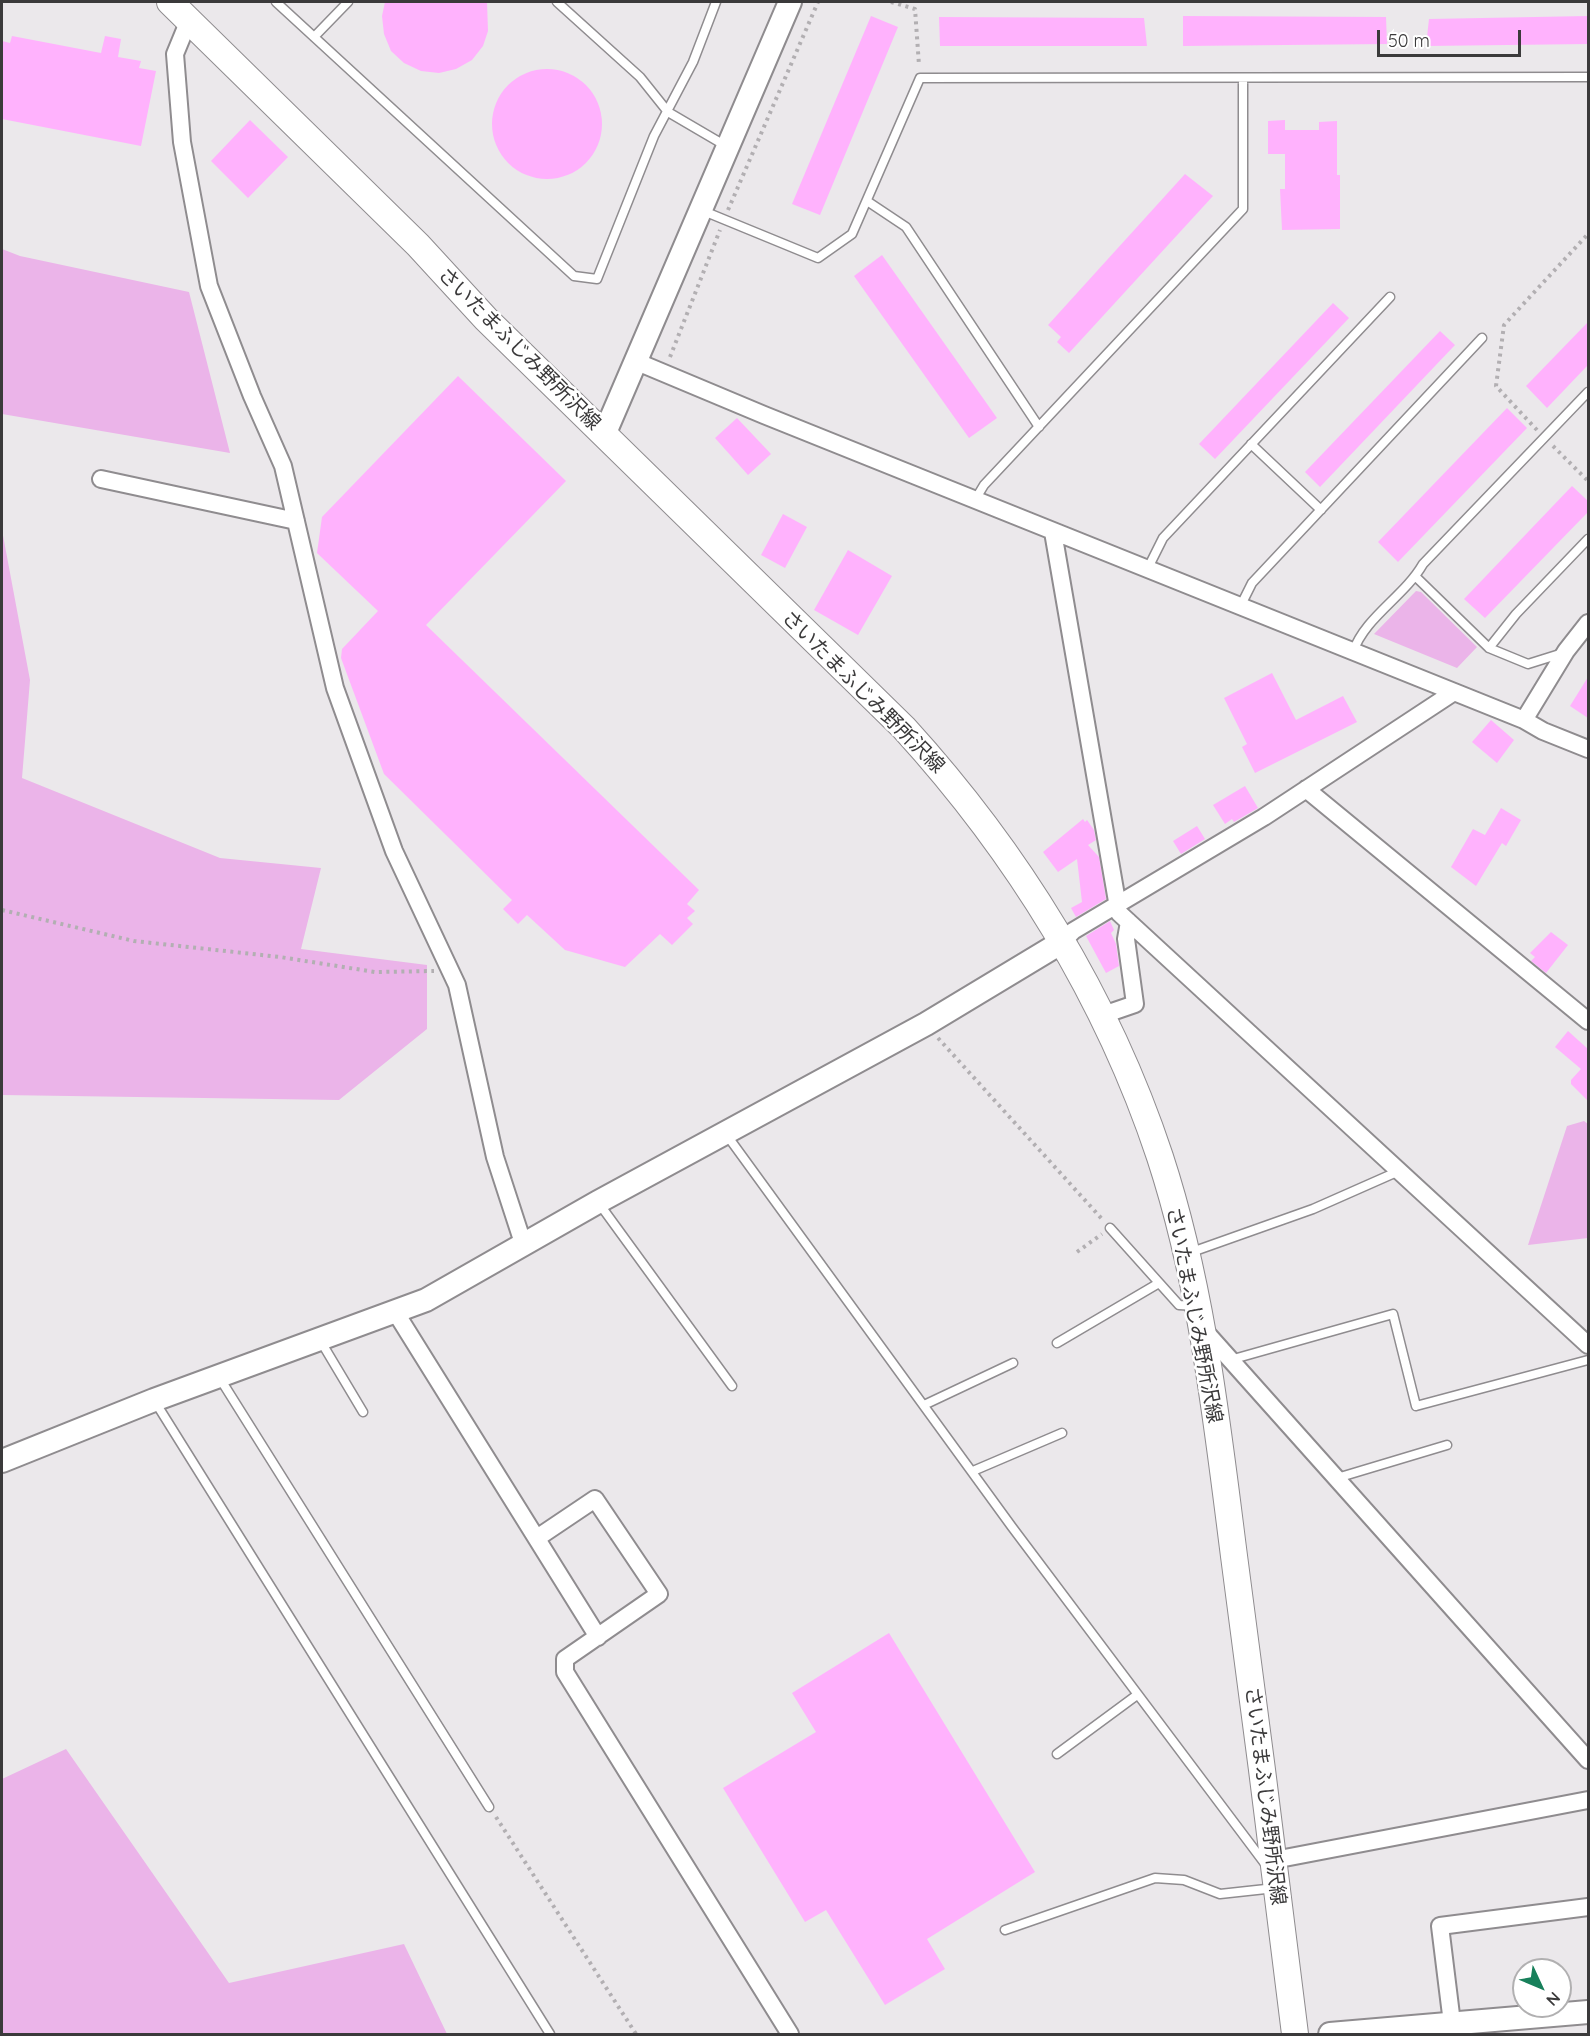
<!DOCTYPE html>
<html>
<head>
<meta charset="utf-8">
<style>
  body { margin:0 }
  #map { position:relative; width:1590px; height:2036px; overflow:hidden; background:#ebe8eb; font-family:Quicksand,sans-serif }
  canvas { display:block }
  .frame { position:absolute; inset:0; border:3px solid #3b3a3b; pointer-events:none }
  .north { position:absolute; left:1512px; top:1958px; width:60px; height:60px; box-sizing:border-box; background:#fff; border:2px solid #b1b0b1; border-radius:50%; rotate:134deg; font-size:16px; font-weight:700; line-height:24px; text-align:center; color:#3b3a3b }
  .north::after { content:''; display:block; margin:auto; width:21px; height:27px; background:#18805b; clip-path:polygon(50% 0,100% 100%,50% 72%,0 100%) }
  .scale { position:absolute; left:1377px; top:30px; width:144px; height:27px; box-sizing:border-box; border:3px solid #3b3a3b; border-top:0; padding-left:8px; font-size:18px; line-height:21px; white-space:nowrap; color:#3b3a3b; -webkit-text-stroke:4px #fff; paint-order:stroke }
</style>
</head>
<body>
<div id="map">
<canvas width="1590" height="2036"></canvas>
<div class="frame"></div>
<div class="north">N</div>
<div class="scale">50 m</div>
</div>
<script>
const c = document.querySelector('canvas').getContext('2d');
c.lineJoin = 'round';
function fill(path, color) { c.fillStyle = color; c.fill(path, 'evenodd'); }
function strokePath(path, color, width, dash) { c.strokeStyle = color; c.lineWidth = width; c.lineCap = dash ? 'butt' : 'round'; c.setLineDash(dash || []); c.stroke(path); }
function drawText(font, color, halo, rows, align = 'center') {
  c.font = font + ' Quicksand,"Noto Sans JP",sans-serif'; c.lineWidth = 5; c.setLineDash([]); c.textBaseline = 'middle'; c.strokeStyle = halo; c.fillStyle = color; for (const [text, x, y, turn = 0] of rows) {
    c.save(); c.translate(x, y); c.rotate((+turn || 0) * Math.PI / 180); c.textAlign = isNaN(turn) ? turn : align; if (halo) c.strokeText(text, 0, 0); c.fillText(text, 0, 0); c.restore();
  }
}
fill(new Path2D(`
  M2,249L20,256L189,292L230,453L2,414Z
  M2,530L30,680L22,778L220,858L321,868L301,949L427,965V1029L339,1100L2,1095Z
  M1416,591L1421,592L1477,647L1457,668L1374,634Z
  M1584,1121L1588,1124V1238L1528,1245L1567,1126Z
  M66,1749L229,1983L404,1944L447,2034H2V1779Z`), '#ebb4e9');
fill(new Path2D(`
  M385,2H487L488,31L483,46L472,60L456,69L439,73L421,71L404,63L391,51L384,34L382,16Z
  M871,16L898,27L820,215L792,204Z
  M1183,16L1386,17L1387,44L1183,46Z
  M1588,16V44L1426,46L1429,19Z
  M939,17L1144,18L1147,46H940Z
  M12,36L101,53L105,36L121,39L118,57L141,61L139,68L156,71L141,146L2,119V41L10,43Z
  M492 124a55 55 0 1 1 110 0a55 55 0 1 1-110 0Z
  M250,120L288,157L248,198L211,161Z
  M1285,120V130H1319V122L1337,121V175H1340V229L1282,230L1280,189H1285V154H1268V121Z
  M1185,174L1213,196L1069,353L1057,342L1061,337L1048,325Z
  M882,255L997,418L969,438L854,276Z
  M1333,303L1349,318L1215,459L1199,444Z
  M1588,322V365L1547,408L1526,386Z
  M1440,331L1455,345L1320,487L1305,472Z
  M458,376L566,481L426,625L699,890L687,904L695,911L687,918L693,924L672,945L660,934L625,967L565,950L527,915L518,924L503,909L512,900L384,774L341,658L342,649L378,611L317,553L322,517Z
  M1507,408L1527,428L1398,562L1378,542Z
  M737,418L771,454L748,475L715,438Z
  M1572,486L1588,501V512L1485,618L1464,599Z
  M783,514L807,527L785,568L761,555Z
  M848,550L892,576L858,635L814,610Z
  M1272,673L1296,720L1343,696L1357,722L1255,773L1242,747L1247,744L1224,698Z
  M1588,677V718L1570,706Z
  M1491,720L1514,740L1497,763L1472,742Z
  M1245,786L1258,808L1234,822L1232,819L1225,824L1213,805Z
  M1501,808L1521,820L1506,846L1502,843L1476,886L1451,867L1473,829L1485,835Z
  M1083,819L1085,822L1087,820L1094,830L1096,840L1088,845L1099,857L1106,899L1076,917L1071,908L1082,902L1077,859L1058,872L1043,852Z
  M1197,826L1205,839L1181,854L1173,841Z
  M1110,921L1114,930L1111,933L1116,944L1119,966L1106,973L1086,936Z
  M1551,932L1568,945L1546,973L1531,961L1535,957L1530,953Z
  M1568,1031L1588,1049V1101L1571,1084V1080L1581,1069L1555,1047Z
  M889,1633L1035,1872L927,1939L945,1969L885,2005L826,1910L805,1922L723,1788L816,1732L792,1693Z`), '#ffb2fd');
const lane = new Path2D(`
  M276,2L574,276L597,279L654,136L693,62L716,2
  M557,2L640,77L668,112L726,146
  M314,37L348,2
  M867,201L906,227L1039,427
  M701,210L818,258L852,234L920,78L1588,77
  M1251,444L1321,510
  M975,500L984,485L1243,209V78
  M1147,570L1163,538L1390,297
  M1416,577L1489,648L1528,664L1563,653
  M1240,607L1252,583L1482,338
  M1489,648L1516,614L1588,539
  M1353,652C1365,617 1404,597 1423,564L1588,392
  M726,1134L1012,1527L1269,1869
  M598,1202L732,1386
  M1110,1228L1179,1305L1196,1306
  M1189,1253L1313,1209L1399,1171
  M320,1340L363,1412
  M1057,1343L1159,1283
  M1230,1360L1393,1314L1416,1406L1588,1360
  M219,1377L489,1807
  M154,1400L550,2034
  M924,1405L1013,1363
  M973,1471L1062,1433
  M1337,1478L1447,1445
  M1057,1754L1137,1695
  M1005,1930L1155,1878L1184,1880L1220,1894L1275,1888`);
const street = new Path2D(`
  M189,20L175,54L182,142L209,286L252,396L283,466L335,688L394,851L457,985L495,1157L523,1243
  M635,361L764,415L1524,720L1543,731L1588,749
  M101,479L296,521
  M1053,532L1119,913L1588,1345
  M1524,720L1566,651L1588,623
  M1306,789L1588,1021
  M1062,942L1073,931L1264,817L1454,692
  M1103,1015L1135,1004L1126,939L1129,922
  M396,1313L598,1637
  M1203,1329L1588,1760
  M537,1538L595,1499L659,1594L565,1659V1672L790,2034
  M1274,1860L1588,1800
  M1452,2023L1440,1926L1588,1907`);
const secondary = new Path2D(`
  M604,435L790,2
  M2,1461L154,1400L426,1300L598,1202L926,1024L1062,942
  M1330,2034L1588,2012`);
const primary = new Path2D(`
  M170,2L418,245L486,319L904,728C1017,852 1107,997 1160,1157C1202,1285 1217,1423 1234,1556C1255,1715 1276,1875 1295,2034`);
strokePath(lane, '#8f8c8f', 11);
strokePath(street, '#8f8c8f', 20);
strokePath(secondary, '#8f8c8f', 26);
strokePath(primary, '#8f8c8f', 28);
strokePath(new Path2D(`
  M891,2L915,9L919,65
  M728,210L818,2
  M670,357L720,230
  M1537,430L1496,386L1504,325L1588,234
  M1553,446L1588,481
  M2,910L134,941L280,957L375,972L434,971
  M938,1038L1102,1219
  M1077,1252L1102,1234
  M496,1817L636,2034`), '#b2afb2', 4, [3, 4.5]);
strokePath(lane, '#fff', 8);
strokePath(street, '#fff', 16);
strokePath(secondary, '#fff', 22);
strokePath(primary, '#fff', 26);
drawText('20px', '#3b3a3b', '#fff', [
  ["さいたまふじみ野所沢線",519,349,45],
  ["さいたまふじみ野所沢線",863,692,45],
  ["さいたまふじみ野所沢線",1194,1315,79],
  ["さいたまふじみ野所沢線",1265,1796,83]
]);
</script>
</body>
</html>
